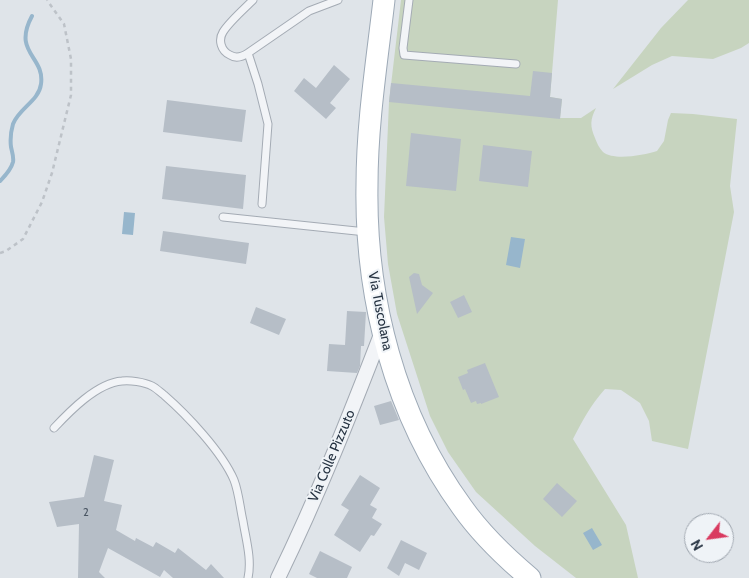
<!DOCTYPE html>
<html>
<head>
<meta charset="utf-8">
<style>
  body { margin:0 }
  #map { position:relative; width:749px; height:578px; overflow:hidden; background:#dfe4e9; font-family:Cabin,sans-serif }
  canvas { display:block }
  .north { position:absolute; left:684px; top:513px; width:50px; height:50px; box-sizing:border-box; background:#eff3f7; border:1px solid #9fa6af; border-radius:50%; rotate:240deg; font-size:14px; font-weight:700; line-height:20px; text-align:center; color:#263342 }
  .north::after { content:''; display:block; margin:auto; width:18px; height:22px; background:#d93a60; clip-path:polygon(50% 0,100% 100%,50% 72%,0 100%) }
</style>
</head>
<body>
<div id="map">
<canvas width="749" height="578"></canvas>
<div class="north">N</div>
</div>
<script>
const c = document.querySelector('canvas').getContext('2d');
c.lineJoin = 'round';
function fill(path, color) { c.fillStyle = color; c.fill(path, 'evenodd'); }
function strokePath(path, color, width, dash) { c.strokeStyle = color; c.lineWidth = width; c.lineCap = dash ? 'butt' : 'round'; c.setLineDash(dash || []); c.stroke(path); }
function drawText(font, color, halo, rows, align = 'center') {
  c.font = font + ' Cabin,sans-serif'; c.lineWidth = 4; c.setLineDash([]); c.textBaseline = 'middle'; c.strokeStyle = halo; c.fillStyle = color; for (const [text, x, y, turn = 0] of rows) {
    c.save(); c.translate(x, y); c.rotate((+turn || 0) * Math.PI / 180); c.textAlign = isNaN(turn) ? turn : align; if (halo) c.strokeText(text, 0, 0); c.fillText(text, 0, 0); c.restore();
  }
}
fill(new Path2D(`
  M401,0H558L550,97L562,99L560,118H581L596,108C590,120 590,126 595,138C597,143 599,148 603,152C614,161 644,155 657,151L664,141L668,120L671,113L693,114L737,119L730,186L734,212L688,449L652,441L649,421L640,403L621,390L605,389C590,406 583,420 573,439L626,525L638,578H576L535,546L476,492L448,452L430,416L397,314L388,264L384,217L389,102Z
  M688,0H749V43L741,48L713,59L672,56L652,65L613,89L661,28Z`), '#c7d4bf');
fill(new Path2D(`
  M124,212L135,213L133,235L122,234Z
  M511,237L525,239L520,268L506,265Z
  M592,528L602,545L593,550L583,533Z`), '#97b6cc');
strokePath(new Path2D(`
  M0,181C5,176 11,170 13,162C14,157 12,152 11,147C10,139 11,131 13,124C19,108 39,101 41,84C45,56 12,53 32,16`), '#97b6cc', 4);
fill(new Path2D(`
  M334,65L350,79L330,103L336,108L326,119L294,91L304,78L316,88Z
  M533,71L552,73L550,97L562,99L560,119L389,102L391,83L530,96Z
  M167,100L246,110L242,142L163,132Z
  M411,133L461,139L456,191L406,186Z
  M483,145L532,151L528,187L479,181Z
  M166,166L246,175L243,209L162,199Z
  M163,231L249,243L246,264L160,251Z
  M414,273L419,274L422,285L433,293L417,314L409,277Z
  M464,295L472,312L458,318L450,302Z
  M256,307L286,319L279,335L250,323Z
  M347,311L366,312L364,346H361L360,366L357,373L327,371L329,344L345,345Z
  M485,363L499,397L481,404V403L477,404L476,401L471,403L465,389L463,390L458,377L468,373L467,370Z
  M391,401L399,420L380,425L374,406Z
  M94,455L114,460L104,501L122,505L116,530L135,541L136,538L153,547L156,542L175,553L178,548L206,570L211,564L224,578H173L164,570L160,577L108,548L99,572L105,578H78L79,524L57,527L49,502L84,497Z
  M360,475L380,488L370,505L377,509L372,518L382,524L374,536L371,535L360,552L334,535L349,510L341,505Z
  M557,483L577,501L562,517L543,499Z
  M401,540L427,553L419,570L405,563L399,576L387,568Z
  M320,551L352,567L347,578H317L309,574Z`), '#b6bec7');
const service = new Path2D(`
  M409,0L403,48L404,55L516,64
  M248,53C242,57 236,59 230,55C221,51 218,40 223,32C229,22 244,9 253,0
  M262,204L268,124L258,84L248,53L309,11L338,0
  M223,217L366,232
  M54,428C70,411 97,383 122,381C130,380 144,382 152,386C156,388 160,392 164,395C187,415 222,452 234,480C239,493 240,508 243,521C246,540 252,559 248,578`);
const minor = new Path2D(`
  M278,578C317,498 350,415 382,332`);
const primary = new Path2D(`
  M384,0C377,61 367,123 367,185C365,298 395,415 462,507C481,534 505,557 530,578`);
strokePath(service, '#a4abb4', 9);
strokePath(minor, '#a4abb4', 16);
strokePath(primary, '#9da9b6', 23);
strokePath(new Path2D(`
  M0,253L6,251L23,239L42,202L52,173L71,95V59L64,24L47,0`), '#bdc2c8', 2.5, [4, 4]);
strokePath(service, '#f2f4f7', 7);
strokePath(minor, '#f2f4f7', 14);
strokePath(primary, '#fff', 21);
drawText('11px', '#4a5663', null, [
  ["2",86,513]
]);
drawText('14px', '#263342', '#eff3f7', [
  ["Via Tuscolana",380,311,79],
  ["Via Colle Pizzuto",332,456,-67]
]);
</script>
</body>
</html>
